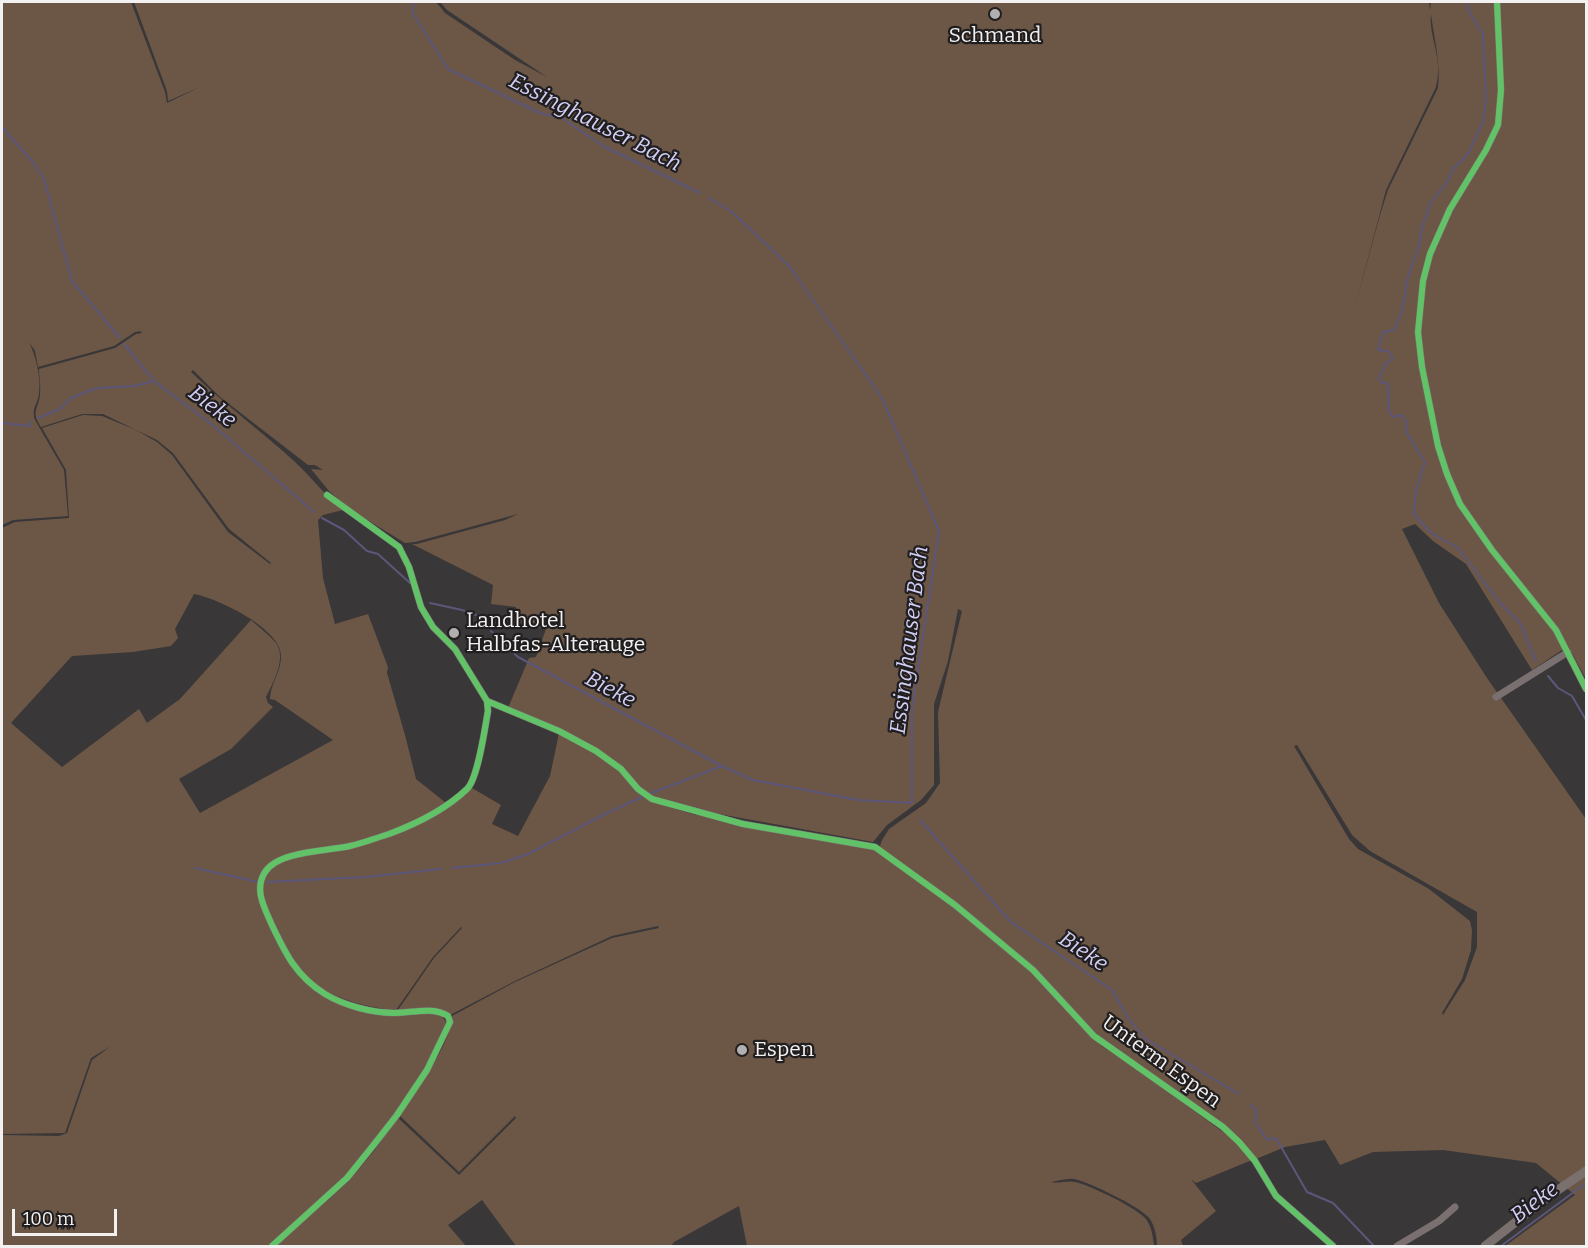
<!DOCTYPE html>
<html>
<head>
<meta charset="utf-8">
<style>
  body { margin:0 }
  #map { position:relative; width:1588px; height:1248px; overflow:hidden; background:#393738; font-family:Bitter,serif }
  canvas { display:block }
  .frame { position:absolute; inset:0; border:3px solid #f3f0f1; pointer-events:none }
  .scale { position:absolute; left:12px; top:1209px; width:105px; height:27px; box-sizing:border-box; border:3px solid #f3f0f1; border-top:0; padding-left:8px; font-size:18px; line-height:21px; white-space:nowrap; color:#f3f0f1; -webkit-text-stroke:4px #201e1e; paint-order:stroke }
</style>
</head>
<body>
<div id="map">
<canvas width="1588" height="1248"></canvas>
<div class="frame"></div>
<div class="scale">100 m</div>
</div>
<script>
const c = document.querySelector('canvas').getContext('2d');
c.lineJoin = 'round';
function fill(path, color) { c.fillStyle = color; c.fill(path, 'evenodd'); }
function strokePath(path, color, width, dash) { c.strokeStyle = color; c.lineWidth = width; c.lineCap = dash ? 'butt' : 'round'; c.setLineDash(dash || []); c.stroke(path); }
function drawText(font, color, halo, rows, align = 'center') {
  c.font = font + ' Bitter,serif'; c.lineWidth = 4.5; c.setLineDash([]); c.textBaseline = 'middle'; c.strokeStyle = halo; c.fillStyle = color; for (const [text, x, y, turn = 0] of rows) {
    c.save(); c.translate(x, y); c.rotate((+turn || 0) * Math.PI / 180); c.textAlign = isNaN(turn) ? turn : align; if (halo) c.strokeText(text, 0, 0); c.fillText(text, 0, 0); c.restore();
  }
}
fill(new Path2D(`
  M2,2H131L165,92L167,103L200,87L168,101L167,91L134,2H436L445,13L515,60L547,77L447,10L440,2H1429L1430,10L1431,2H1586V679L1568,646L1532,670L1466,564L1433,541L1415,524L1402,529L1439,603L1487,678L1586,819V1246H1505L1575,1195L1536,1163L1443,1150L1373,1152L1340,1165L1325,1140L1285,1147L1256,1159L1240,1138L1107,1044L1034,969L879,849L882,840L889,829L926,803L940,783L938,712L962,611L958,609L948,661L934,704V785L921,800L887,825L873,842L697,810L654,797L639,788L611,759L508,708L529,658L536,657L546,629L514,622L516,607L491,604L493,585L412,544H417L505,520L518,514L415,542L405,543L351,510L329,491L311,469L323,470L315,465H308L220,397L193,370L191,372C224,404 260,430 294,461C312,478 324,494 343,510L323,515L318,520L323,578L335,624L368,614L388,667L387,673L405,735L416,779L446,803L431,814L390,832L349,845L319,849L265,869L258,889L278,941L293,969L312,988L350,1007L434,1013L441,1015L446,1022L426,1069L401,1107L344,1177L272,1246H2V1135L59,1136L67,1133L92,1060L111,1046L91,1058L65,1133L2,1134V528L15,522L69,518L66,470L42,428L83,415L102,416L136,430L157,442L172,455L228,532L270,564L271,563L229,529L173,453L157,440L103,414H82L41,427C30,410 39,410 40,394C41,386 39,376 39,369L115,348L136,334L142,333L140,331L135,332L114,346L38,367L35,351L29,342C36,357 41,376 39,393C38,405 31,407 35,420L64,470L68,516L13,520L2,525ZM1431,14C1434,39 1441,63 1438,88L1388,190L1380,215L1354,311L1386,190L1436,87C1438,77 1439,68 1437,57C1435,43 1429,27 1431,14ZM194,594C217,598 280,628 281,655C282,671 270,684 270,699L275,700L333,740L200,813L179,779L231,749L273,707L268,703L266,697C273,683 287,658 276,643C269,635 259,627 251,620L180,699L147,723L139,709L62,767L11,723L72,656L133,652L171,646L178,638L175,629ZM1297,745L1352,835L1370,851L1477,912V947L1465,980L1443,1015L1442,1013L1462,979L1471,950L1472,930L1470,921L1429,889L1358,849L1349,839L1294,746Z
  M559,733L609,761L650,801L692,814L878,850L953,907L1031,971L1081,1027L1103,1047L1138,1070L1241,1145L1252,1160L1196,1183L1191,1179L1216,1211L1181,1240L1183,1246H1157C1157,1237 1155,1227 1150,1219C1141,1207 1089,1182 1074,1179C1067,1178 1058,1181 1051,1182C1059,1184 1067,1180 1075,1182C1090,1185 1137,1208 1146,1219C1152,1227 1153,1238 1154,1246H747L739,1206L674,1242L671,1246H516L482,1200L448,1225L466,1246H276L348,1182L374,1151L397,1117L459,1175L516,1118L515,1116L459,1172L399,1115C416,1088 450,1048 452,1016L515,982L612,938L659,928L658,926L612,936L515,981L450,1015L398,1010L434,958L462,928L461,927L433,957L396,1010C368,1008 338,1000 315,984C309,980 302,974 297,969C291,962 267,915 264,905C261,895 261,877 268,870C289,850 324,854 350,846C387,836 445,815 472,788L501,805L492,824L518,836L550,776Z`), '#6c5747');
strokePath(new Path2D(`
  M414,2L412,12L448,69L540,113L563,119L605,147L700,193
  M1467,2L1469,12L1483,34L1486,100L1483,121L1468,154L1453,169L1447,182L1431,202L1422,227L1419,246L1408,277L1402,310L1394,330L1383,332L1378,350L1388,351L1393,358L1385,365L1379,378L1381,382L1388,384L1389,411L1393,417L1402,415L1407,424L1405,430L1425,462L1416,491L1414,514L1430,532L1458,548L1501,604L1520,623L1536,661
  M2,127L32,161L44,179L72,281L120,338
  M124,344L154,381L209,422L314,512
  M38,418L60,409L71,398L97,388L134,386L154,381
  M2,423L30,426L31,422
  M322,518L344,530L367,551L378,554L410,583
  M430,603L462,610L476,615
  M491,631L518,657L720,765
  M1548,676L1558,688L1572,696L1586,720
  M649,794L722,766L753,780L858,800L912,803V709L939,531L882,398L789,266L731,211L709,198
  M920,820L1011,922L1112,990L1127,1016L1144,1038L1239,1094
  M195,868L258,882
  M452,868L501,863L528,854L605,814L642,797
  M267,882L365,877L441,869
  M1251,1105L1257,1111L1255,1122L1267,1140L1276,1138L1307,1192L1333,1203L1374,1246
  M1501,1246L1586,1183`), '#5c577a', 2);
strokePath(new Path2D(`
  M1497,2L1501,90L1498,125L1486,150L1450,209L1430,254L1423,281L1418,332L1422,367L1438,446L1447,474L1460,504L1492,550L1556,630L1586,689
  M1496,697L1568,652
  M487,701L559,731L596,751L621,769L638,789L652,799L743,824L875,847L955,905L1033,970L1094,1036L1223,1127L1239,1142L1255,1161L1276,1196L1333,1246
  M272,1246L347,1178L372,1147L397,1115L427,1070L450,1022L448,1016C433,1006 412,1013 395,1013C373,1013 345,1006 325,994C296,976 285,953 271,923C264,907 254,889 265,872C278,851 327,851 350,846C363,843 376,838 389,834C416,824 446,809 467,789C478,779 485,727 488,711L487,701L455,649L433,627L421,607L409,567L399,547L327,495
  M1397,1246L1439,1221L1455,1207`), '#7a706f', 7);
strokePath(new Path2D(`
  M1485,1246L1549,1196L1586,1171`), '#7a716f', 9);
strokePath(new Path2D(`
  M1497,2L1501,90L1498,125L1486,150L1450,209L1430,254L1423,281L1418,332L1422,367L1438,446L1447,474L1460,504L1492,550L1556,630L1586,689
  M487,701L559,731L596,751L621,769L638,789L652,799L743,824L875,847L955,905L1033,970L1094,1036L1223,1127L1239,1142L1255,1161L1276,1196L1333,1246
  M272,1246L347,1178L372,1147L397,1115L427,1070L450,1022L448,1016C433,1006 412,1013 395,1013C373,1013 345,1006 325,994C296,976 285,953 271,923C264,907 254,889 265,872C278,851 327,851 350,846C363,843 376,838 389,834C416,824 446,809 467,789C478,779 485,727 488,711L487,701L455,649L433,627L421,607L409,567L399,547L327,495`), '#61c268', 6);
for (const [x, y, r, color] of [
  [995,14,6,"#b2afb0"],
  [454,633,6,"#b2afb0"],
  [742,1050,6,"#b2afb0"]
]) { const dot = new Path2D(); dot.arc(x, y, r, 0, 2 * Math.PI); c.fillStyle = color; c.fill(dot); strokePath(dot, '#201e1e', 2); }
drawText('21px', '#f3f0f1', '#201e1e', [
  ["Schmand",995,36,"center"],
  ["Landhotel",466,621],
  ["Halbfas-Alterauge",466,645],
  ["Espen",754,1050]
], 'left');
drawText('21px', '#f3f0f1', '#201e1e', [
  ["Unterm Espen",1161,1062,36]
]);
drawText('italic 22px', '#d2cef5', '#201e1e', [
  ["Essinghauser Bach",595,123,27],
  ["Bieke",212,407,38],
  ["Essinghauser Bach",910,640,-83],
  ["Bieke",610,690,28],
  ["Bieke",1083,952,34],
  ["Bieke",1535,1203,-37]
]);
</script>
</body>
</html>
